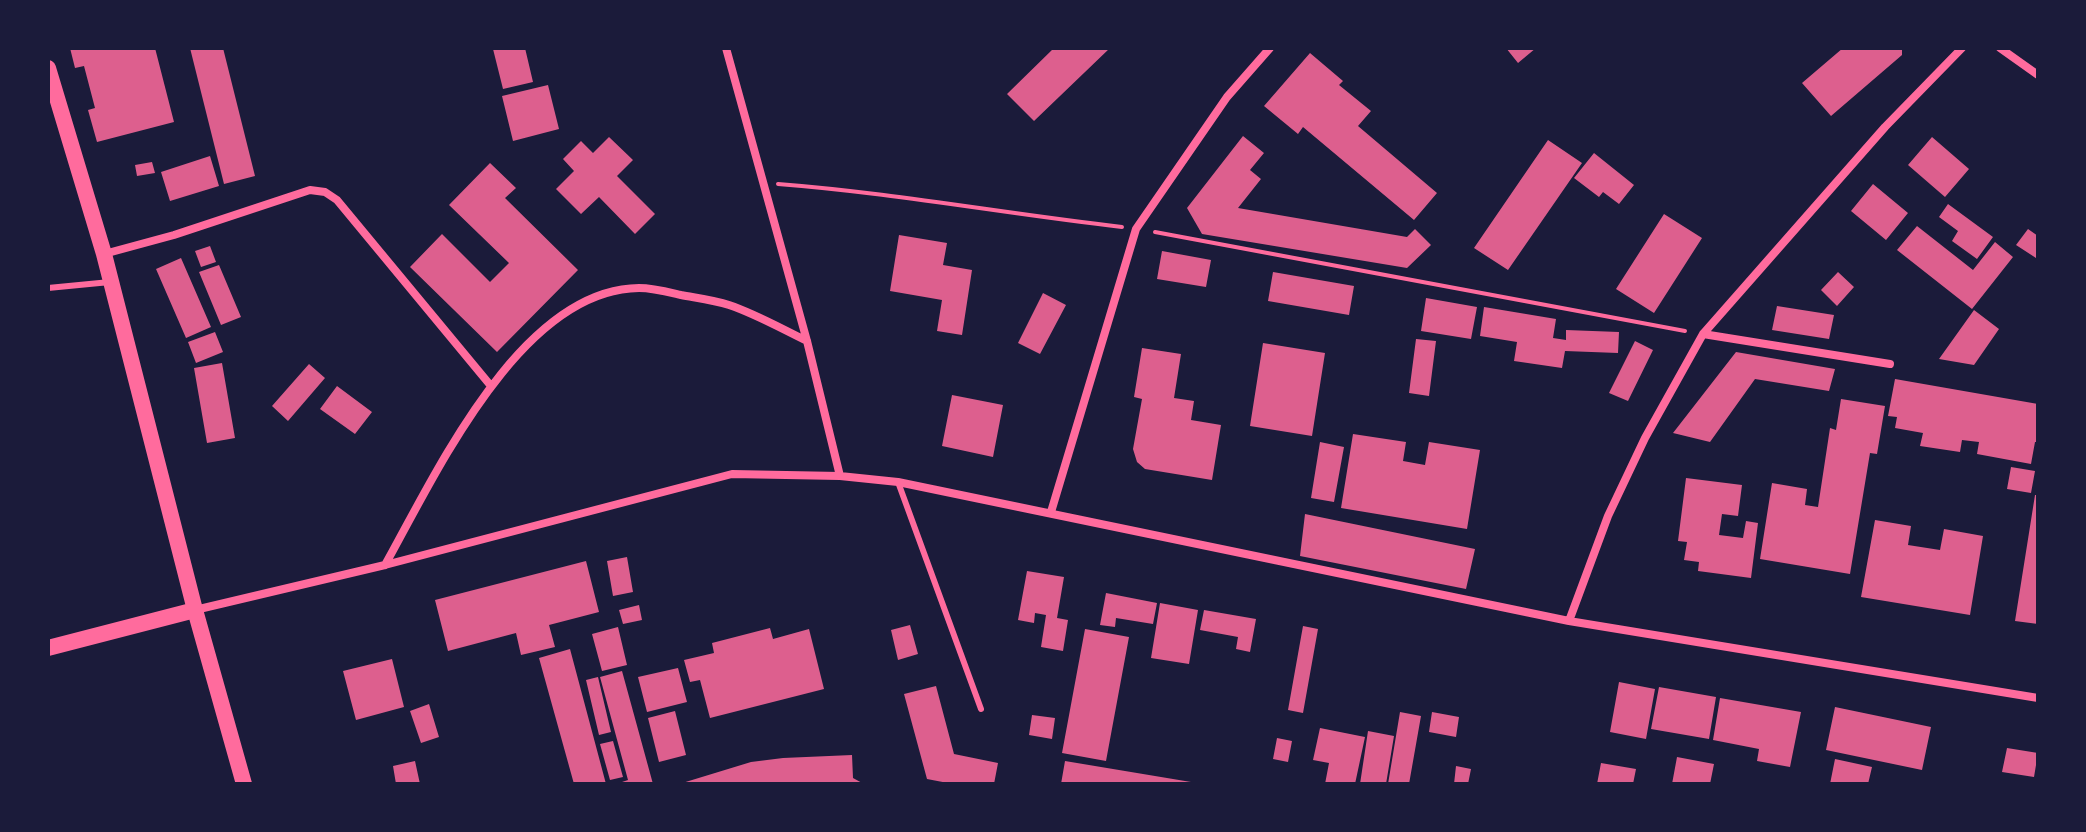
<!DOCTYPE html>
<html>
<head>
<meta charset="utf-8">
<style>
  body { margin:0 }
  #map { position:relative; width:2086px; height:832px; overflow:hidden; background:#1b1b3a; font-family:"Nunito Sans",sans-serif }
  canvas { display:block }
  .frame { position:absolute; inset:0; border:50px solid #1b1b3a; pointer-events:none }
</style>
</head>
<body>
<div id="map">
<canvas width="2086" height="832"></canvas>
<div class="frame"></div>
</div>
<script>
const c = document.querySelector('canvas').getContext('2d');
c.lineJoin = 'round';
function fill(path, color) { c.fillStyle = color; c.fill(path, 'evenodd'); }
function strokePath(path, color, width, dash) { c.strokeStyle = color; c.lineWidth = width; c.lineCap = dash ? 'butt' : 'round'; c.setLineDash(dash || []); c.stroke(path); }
fill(new Path2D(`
  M70,48H155L174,122L97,142L88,110L95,108L84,66L75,68Z
  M190,48H223L255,176L224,184Z
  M525,48L533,82L503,89L493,49Z
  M1054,48H1110L1034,121L1007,94Z
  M1506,48H1536L1518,63Z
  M1843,48H1902V55L1831,116L1802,83Z
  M1310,53L1343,81L1339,85L1371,111L1358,126L1437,193L1414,220L1303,127L1298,134L1264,106Z
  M548,85L559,129L513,141L502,96Z
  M1243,136L1264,153L1250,170L1261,179L1238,208L1407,237L1415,229L1431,245L1407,268L1202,234L1187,208Z
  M609,137L633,160L617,176L655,214L635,234L599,197L581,214L556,189L574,171L563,159L581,141L593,153Z
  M1932,137L1969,169L1945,197L1908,165Z
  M1548,140L1582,163L1508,270L1474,248Z
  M1594,153L1634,185L1619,204L1603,192L1599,197L1574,178Z
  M210,156L219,186L170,201L161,172Z
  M152,162L155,173L137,176L135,165Z
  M490,163L516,188L505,198L578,270L497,352L410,267L442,234L490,282L509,263L449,205Z
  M1873,184L1908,213L1886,240L1851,211Z
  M1948,204L1993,237L1977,259L1952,241L1958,231L1939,217Z
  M1664,214L1702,238L1654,313L1616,289Z
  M1917,226L1973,270L1995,242L2013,257L1972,309L1897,250Z
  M2028,229L2038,236V255L2036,258L2016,245Z
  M899,235L947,243L943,265L972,270L962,335L937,331L942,300L890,291Z
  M210,246L216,262L201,267L195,251Z
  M1162,251L1211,260L1206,287L1157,279Z
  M181,258L211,327L186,338L156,269Z
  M219,265L241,317L221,325L199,272Z
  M1273,272L1354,286L1349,315L1268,301Z
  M1838,272L1854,287L1837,306L1821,290Z
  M1043,293L1066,305L1040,354L1018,343Z
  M1426,298L1477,307L1471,339L1421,331Z
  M1777,306L1834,315L1829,339L1772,330Z
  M1484,307L1556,319L1553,338L1566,340V330L1619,332L1618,353L1565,351L1562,368L1514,361L1517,342L1480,336Z
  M1974,310L1999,329L1974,365L1939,359Z
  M215,332L223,352L196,363L188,342Z
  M1416,339L1436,341L1429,396L1409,393Z
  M1635,341L1653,350L1628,401L1609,393Z
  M1263,343L1325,353L1312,436L1250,426Z
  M1142,348L1181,354L1174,398L1194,401L1191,420L1221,425L1212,480L1145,469L1137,462L1133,449L1142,399L1134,397Z
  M1736,352L1835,369L1829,391L1755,379L1710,442L1673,433Z
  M222,363L235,438L207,443L194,368Z
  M309,364L325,378L288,421L272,406Z
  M1895,379L2038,404V442H2035L2031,464L1977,454L1979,442L1962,440L1960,452L1920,446L1923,433L1895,428L1897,417L1888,416Z
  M337,386L372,412L355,434L320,409Z
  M952,395L1003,405L993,457L942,446Z
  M1841,399L1885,406L1877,454L1870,453L1850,574L1760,559L1772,483L1807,489L1805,505L1818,507L1830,428L1836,430Z
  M1353,434L1406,442L1403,461L1425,465L1429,442L1480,450L1467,529L1341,508Z
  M1320,442L1344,447L1334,502L1311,498Z
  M2011,467L2035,471L2031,493L2007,489Z
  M1686,478L1742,485L1738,516L1722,514L1719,535L1743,538L1746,521L1758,523L1751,578L1698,571L1699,562L1684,560L1687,542L1678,541Z
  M2035,495H2038V624L2015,621Z
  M1305,514L1475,549L1466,589L1300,556Z
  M1875,520L1911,526L1908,545L1940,550L1944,529L1983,536L1970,615L1861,597Z
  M627,557L633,592L613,596L607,561Z
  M586,561L599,612L549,625L555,647L521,655L516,633L448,651L435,600Z
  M1027,571L1064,577L1057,618L1068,620L1063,651L1041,647L1046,615L1035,613L1034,623L1018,620Z
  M1106,593L1157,603L1153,624L1116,618L1115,627L1100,625Z
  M1160,603L1198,610L1189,664L1151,658Z
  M639,605L642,620L623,624L619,610Z
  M1204,610L1256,619L1250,652L1236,649L1238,637L1200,630Z
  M910,625L918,654L898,660L891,630Z
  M1303,626L1318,629L1303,713L1288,710Z
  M618,627L627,665L602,671L592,634Z
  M770,628L773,639L809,629L824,689L710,718L700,680L690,682L684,660L714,653L712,643Z
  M1085,629L1129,637L1106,761L1062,753Z
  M570,649L606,784H574L539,658Z
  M392,659L404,707L356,720L343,671Z
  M678,668L687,702L647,712L638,677Z
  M622,671L653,784H616L628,780L600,677Z
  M598,677L611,732L599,735L586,680Z
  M1619,682L1655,689L1646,739L1610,732Z
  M936,686L954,754L998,763L994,784H953L927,779L904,694Z
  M1659,687L1716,697L1709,739L1651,729Z
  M1720,698L1801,712L1790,767L1757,761L1759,749L1713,740Z
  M429,704L439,737L421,743L410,711Z
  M1835,707L1931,727L1922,770L1826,750Z
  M675,711L686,755L659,762L648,718Z
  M1400,712L1421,716L1409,784H1388Z
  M1432,712L1459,717L1456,737L1429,732Z
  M1032,715L1055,718L1052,739L1029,735Z
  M1320,728L1365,737L1355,784H1325L1329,763L1313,760Z
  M1368,731L1394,736L1386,784H1360Z
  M1277,738L1292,741L1288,762L1273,759Z
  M613,741L623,777L610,780L600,744Z
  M2007,748L2038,753L2034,777L2002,772Z
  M852,755L853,778L864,784H679L751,762L783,758Z
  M1677,757L1714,764L1710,784H1672Z
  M1835,759L1872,767L1868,784H1830Z
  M415,761L420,784H396L393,766Z
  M1065,761L1191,782V784H1061Z
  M1601,763L1636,769L1633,784H1597Z
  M1456,766L1471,769L1468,784H1454Z`), '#dd5f8e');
strokePath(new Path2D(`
  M778,184C894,193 1007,214 1122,227
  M1155,232L1685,331`), '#ff6b9d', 4);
strokePath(new Path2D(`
  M48,288L110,282
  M898,482L981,709`), '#ff6b9d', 6);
strokePath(new Path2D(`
  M726,48L807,341L840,476
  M2000,48L2038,75
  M104,254L174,235L310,190L325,192L337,200L491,386
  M1703,334L1890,364
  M1051,512L1136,229L1227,97L1270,48
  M385,565C435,476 520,289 639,288C653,288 668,292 681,295C697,298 714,300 729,305C756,314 782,329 807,341
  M195,610L385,565L732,474L840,476L898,482L1569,621L2038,698
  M1569,621L1608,516L1645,438L1703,334L1885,127L1962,48`), '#ff6b9d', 8);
strokePath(new Path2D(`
  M48,68L104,254L195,610L244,784
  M48,648L195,610`), '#ff6b9d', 16);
</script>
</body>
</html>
